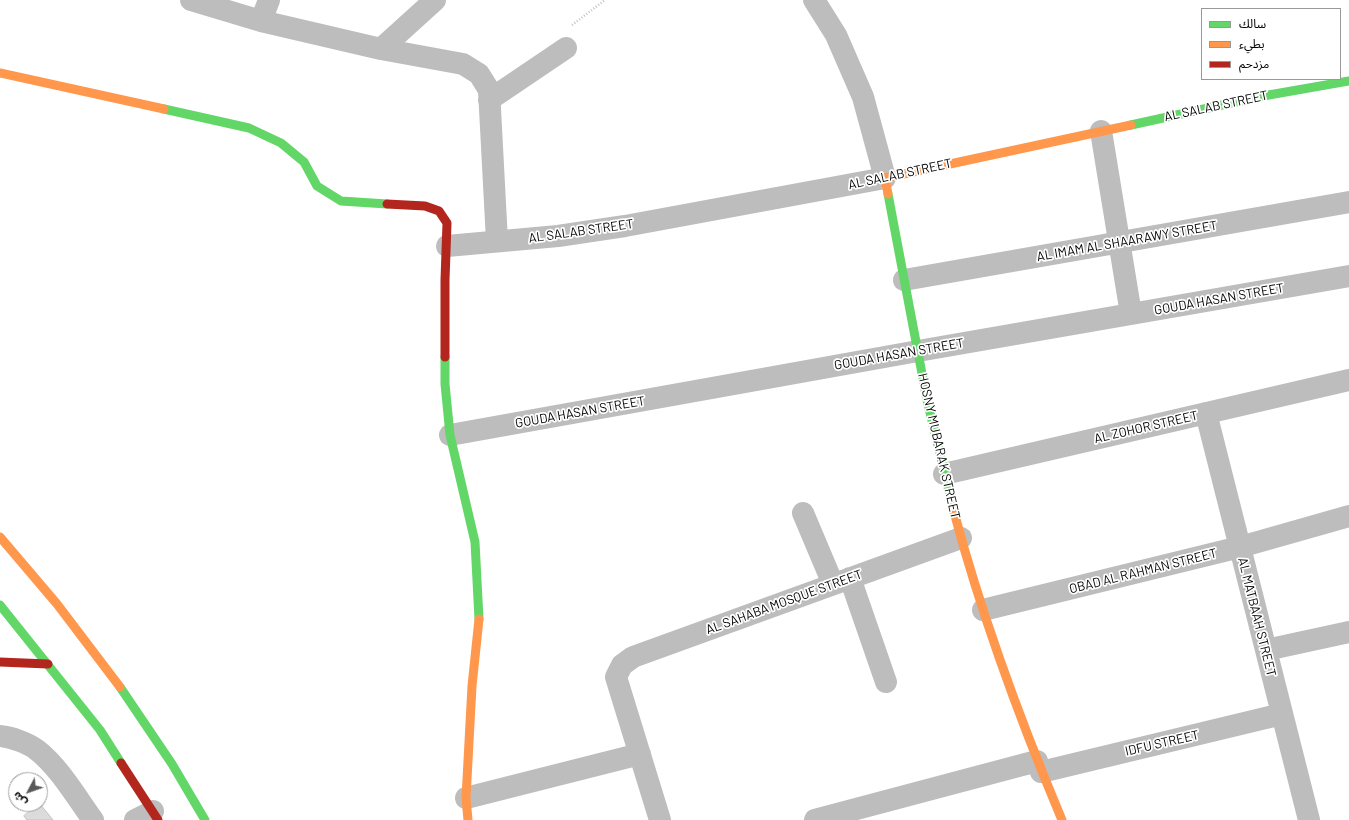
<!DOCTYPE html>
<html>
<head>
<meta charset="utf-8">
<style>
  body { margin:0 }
  #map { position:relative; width:1349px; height:820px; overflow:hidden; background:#fff; font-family:Barlow,"Noto Sans Arabic",sans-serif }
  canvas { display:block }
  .legend { position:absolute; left:1201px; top:8px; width:140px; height:72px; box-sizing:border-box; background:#fff; border:1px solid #999; margin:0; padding:5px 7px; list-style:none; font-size:12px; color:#000 }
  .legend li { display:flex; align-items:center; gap:8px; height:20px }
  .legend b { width:20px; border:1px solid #999 }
  .north { position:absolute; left:8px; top:772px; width:40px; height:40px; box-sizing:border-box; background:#fff; border:1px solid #999; border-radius:50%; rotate:229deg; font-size:11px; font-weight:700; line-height:16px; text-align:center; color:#000 }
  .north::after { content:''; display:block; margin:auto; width:14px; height:18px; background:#595959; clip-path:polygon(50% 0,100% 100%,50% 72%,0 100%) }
</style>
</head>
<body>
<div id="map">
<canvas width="1349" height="820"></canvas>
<ul class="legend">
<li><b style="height:5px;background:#63d668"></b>سالك</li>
<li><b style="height:5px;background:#ff974d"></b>بطيء</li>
<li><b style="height:5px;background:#b3261e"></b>مزدحم</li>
</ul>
<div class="north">ش</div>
</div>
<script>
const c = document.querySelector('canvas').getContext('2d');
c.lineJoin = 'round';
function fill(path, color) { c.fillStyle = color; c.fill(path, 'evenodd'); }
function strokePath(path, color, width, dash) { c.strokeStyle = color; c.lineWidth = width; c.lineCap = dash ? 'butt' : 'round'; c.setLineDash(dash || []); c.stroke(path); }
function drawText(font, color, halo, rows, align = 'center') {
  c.font = font + ' Barlow,sans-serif'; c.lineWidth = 3.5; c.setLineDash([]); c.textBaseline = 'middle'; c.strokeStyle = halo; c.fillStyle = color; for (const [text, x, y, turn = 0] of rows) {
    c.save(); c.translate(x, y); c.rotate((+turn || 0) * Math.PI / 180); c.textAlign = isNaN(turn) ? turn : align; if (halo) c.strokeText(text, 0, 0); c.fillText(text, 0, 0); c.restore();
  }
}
const building = new Path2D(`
  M37,804H40L53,820H27L24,816Z`);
fill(building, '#dbdbdb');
strokePath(building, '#c3c3c3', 1);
strokePath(new Path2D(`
  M572,25L605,0`), '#c2c2c2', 2.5, [1, 2]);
strokePath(new Path2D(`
  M191,0L261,21L381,49L463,64L479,74L489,90L497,241
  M261,21L269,0
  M381,49L435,0
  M489,100L566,48
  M1101,131L1131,314
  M447,246L558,236L625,226L885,178L863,97L836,35L814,0
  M904,280L1349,202
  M1206,413L1309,820
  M450,435L918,351L1349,276
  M944,474L1349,380
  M803,513L833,584
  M850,578L886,682
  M983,610L1240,547L1349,516
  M1266,650L1349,632
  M0,736C11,737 28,743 37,750C59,767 77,798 93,820
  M1041,772L1282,714
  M466,798L640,754
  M135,820L153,811
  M660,820L616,677L622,665L633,657L961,538
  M815,820L1037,761`), '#bdbdbd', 22);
strokePath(new Path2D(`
  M164,109L249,128L281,143L304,162L317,186L341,201L387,204
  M1131,125L1263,96L1349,81
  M888,194L927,400L954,512
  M445,357V384L450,435L475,542L479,619
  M0,605L100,730L121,763
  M120,687L172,764L205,820`), '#63d668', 9);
strokePath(new Path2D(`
  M0,73L164,109
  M888,194L885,178L1131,125
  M954,512C982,617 1020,720 1062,820
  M0,537L57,604L120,687
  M468,820L466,798L472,686L479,619`), '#ff974d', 9);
strokePath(new Path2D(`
  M387,204L425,206L439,211L447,223L445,280V357
  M0,662L48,664
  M121,763L158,820`), '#b3261e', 9);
drawText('13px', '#000', '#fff', [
  ["AL SALAB STREET",1216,106,-12],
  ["AL SALAB STREET",900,174,-12],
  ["AL SALAB STREET",581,231,-8],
  ["AL IMAM AL SHAARAWY STREET",1127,241,-10],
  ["GOUDA HASAN STREET",1219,299,-10],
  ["GOUDA HASAN STREET",899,354,-10],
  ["GOUDA HASAN STREET",580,412,-10],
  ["AL ZOHOR STREET",1146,427,-13],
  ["HOSNY MUBARAK STREET",939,446,77],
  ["OBAD AL RAHMAN STREET",1143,571,-14],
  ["AL SAHABA MOSQUE STREET",784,602,-20],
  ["AL MATBAAH STREET",1257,617,76],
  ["IDFU STREET",1162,743,-13]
]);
</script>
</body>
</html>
